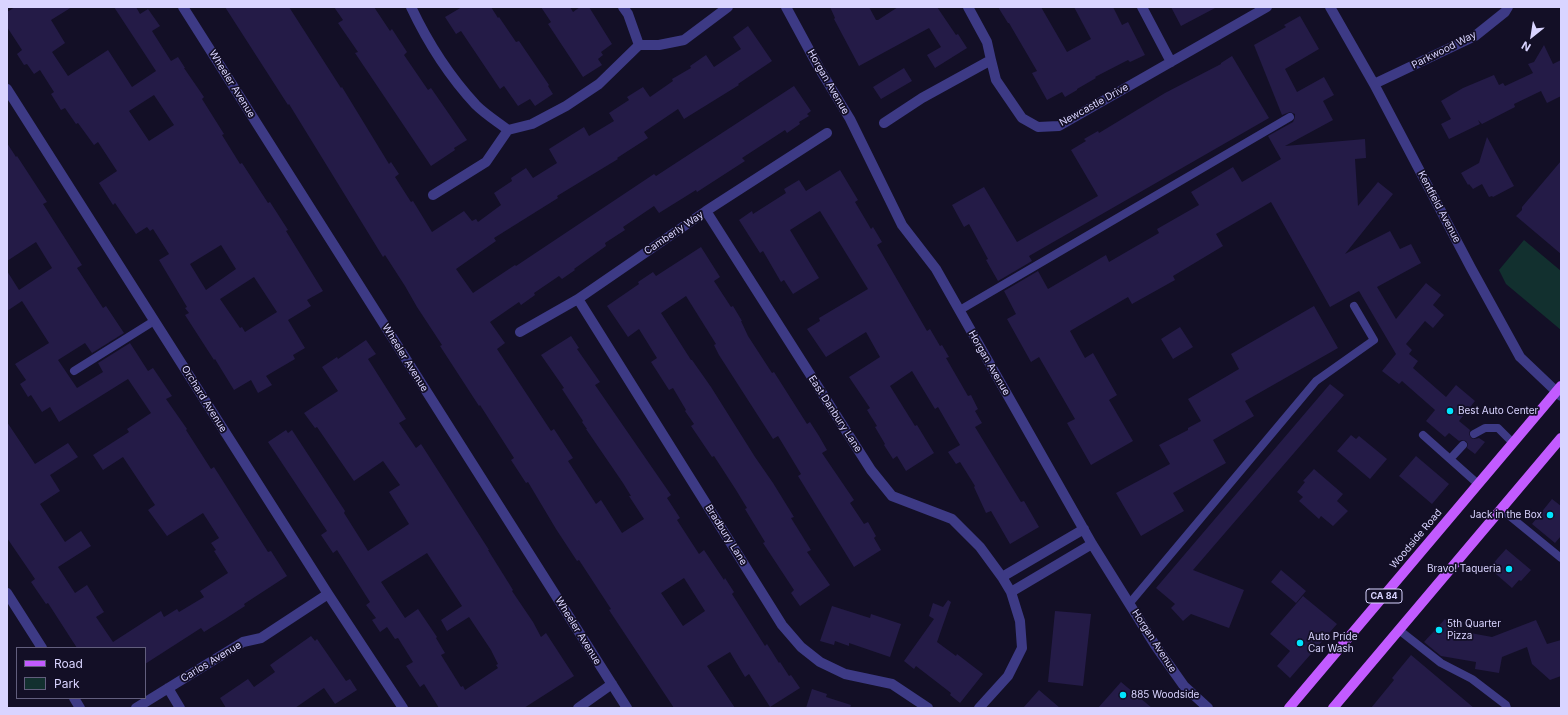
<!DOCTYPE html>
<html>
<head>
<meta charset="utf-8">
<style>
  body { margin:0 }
  #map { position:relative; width:1568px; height:715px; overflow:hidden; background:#130f26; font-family:Inter,sans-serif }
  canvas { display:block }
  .frame { position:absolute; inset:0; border:8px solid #d9d4ff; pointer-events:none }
  .legend { position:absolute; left:16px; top:647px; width:130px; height:52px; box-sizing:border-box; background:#130f26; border:1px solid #625e7d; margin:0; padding:5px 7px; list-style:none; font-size:12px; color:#d9d4ff }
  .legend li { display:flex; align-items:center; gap:8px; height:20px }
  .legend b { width:20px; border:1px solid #625e7d }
  .north { position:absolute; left:1512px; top:16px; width:40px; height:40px; -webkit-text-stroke:3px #130f26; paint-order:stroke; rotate:210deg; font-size:11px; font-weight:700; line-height:16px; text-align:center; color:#d9d4ff }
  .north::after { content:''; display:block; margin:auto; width:14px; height:18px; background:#d9d4ff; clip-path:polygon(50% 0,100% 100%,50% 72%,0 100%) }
</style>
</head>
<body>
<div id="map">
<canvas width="1568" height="715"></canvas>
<div class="frame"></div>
<ul class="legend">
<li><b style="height:5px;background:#c25bff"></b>Road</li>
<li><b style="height:11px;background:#12302f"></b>Park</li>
</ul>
<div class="north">N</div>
</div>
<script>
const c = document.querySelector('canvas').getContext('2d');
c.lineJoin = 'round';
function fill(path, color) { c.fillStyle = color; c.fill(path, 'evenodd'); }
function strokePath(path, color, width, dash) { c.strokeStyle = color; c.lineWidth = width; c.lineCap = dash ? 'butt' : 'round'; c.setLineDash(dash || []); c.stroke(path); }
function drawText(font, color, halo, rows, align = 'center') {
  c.font = font + ' Inter,sans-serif'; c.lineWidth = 3.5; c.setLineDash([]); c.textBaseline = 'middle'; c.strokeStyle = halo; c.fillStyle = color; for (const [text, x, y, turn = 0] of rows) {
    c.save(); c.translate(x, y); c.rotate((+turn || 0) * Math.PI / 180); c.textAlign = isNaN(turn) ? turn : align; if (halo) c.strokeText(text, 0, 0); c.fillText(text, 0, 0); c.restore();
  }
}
fill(new Path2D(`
  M1524,240L1561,271V330L1506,284L1499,270Z`), '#12302f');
fill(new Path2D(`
  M15,7H72L51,20L65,43L52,52L68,76L108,50L132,87L156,71L114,7H136L140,14L148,9L160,26L152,31L171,61L178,57L185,68H184L204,97L202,99L224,134L222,135L240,164L242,163L268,203L270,202L288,230L286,231L323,291L307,300L311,306L288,320L305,348L293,355L295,359L266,376L272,385L258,393L251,380L234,390L215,359L214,360L185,315L189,313L185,308L187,307L159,260L169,254L153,229L150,231L147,227L136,234L115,203L113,205L99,183L117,171L98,142L94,145L78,123L76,124L65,108L61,110L51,94L54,92L40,70L34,74L27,64L24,65L17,54L22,50L7,27V12ZM154,95L174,125L149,141L129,111ZM221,245L236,269L206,290L190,264ZM254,277L277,312L245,332L242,327L240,328L220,299Z
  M225,7H289L341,88L342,87L389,164L391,162L399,174L395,177L411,202L413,201L432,232L464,211L472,221L476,219L478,222L501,205L494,193L512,181L511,178L526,168L533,178L557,163L549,149L584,127L589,136L614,121L609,113L629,100L627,97L643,87L650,97L673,81L672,79L691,68L690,66L706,55L714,67L741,49L733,37L748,26L772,61L738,84L739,85L684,119L678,109L644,132L648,138L617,158L618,159L557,196L558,198L494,238L496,241L456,269L473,293L515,265L516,266L654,174L656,176L794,86L811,111L807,114L809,116L799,122L800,124L787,133L785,130L742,158L745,161L697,192L696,190L659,213L654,206L623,227L625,230L605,243L606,246L574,269L575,270L562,279L559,276L534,293L535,295L521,305L519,302L490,322L505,343L497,349L551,431L554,429L573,458L568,461L596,504L601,500L622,533L644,519L629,496H631L623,483L586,429H587L582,422L583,421L562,389L564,388L541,355L571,336L579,348L577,349L600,382L595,385L671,495L667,498L680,518L677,520L699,554L704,550L724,580L725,578L734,592L732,594L765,646L767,644L779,663L780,662L789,676L791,675L800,688L770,707L749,674L745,677L730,652L707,666L735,708H674L609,610L611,609L579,560L577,561L556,529L528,482L526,483L511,460L514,458L480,405L479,406L440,346L442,345L417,307L405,286L385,255L383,257L289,104L288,105ZM684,578L705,611L683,626L661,593Z
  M334,7H374L390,31L392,29L407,52L404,55L428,90L431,88L467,140L454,148L455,150L431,166L355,53L358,52L338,23L343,20Z
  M462,7H491L498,18L499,17L516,42L519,41L549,85L548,86L553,94L535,106L530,99L518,106L504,86L500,89L461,31L456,34L445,17Z
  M541,7H570L573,12L580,7H589L612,44L601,52L603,55L598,59L602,65L583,77L548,24L551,22Z
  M830,7H869L876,20H878L898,7H937L956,35L958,34L967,48L935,68L927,55L941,47L929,28L859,66L834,19L835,18Z
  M998,7H1041L1067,52L1091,39L1074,7H1113L1122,25L1128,22L1145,55L1130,62L1128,60L1095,77L1096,78L1077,89V90L1065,97L1062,92L1047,100L1032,73L1037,71L1009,23H1008Z
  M1171,7H1217L1181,26Z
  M1300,16L1319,49L1285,69L1297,92L1324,77L1334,95L1323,101L1333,120L1285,146L1365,139L1366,158L1355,159L1358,206L1378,182L1393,194L1345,254L1390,231L1400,249L1411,244L1421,263L1377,287L1396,319L1426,283L1441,295L1433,305L1444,315L1433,328L1425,321L1406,344L1412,350L1409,354L1418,361L1413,368L1446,397L1456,385L1475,401L1459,421L1470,430L1469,434L1471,438L1474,439L1479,438L1485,442L1475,454L1467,448L1468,444L1466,441L1462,440L1459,441L1449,433L1445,437L1426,421L1435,410L1402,381L1399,384L1382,371L1396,354L1359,291L1330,307L1271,202L1216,234L1223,246L1173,276L1175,280L1132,304L1128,297L1070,331L1085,358L1093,353L1117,395L1109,400L1133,441L1091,465L1067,423L1075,419L1039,357L1031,362L1007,319L1016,314L1004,291L1038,271L1048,289L1106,255L1109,262L1159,233L1157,229L1199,205L1191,192L1233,167L1242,182L1281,159L1268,136L1293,122L1295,117V114L1290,112L1282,115L1254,45L1286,27L1284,25Z
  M1544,45L1553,64L1561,60V96L1547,103L1541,91L1514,104L1515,107L1482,124L1478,120L1480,124L1449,139L1441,124L1451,119L1441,101L1463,88L1494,75L1499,85L1503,83L1505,86L1533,73L1528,64L1534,62Z
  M1232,56L1269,118L1029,256L1032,261L998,281L986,260L988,259L969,224L964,227L952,205L984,187L1017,242L1098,196L1071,150L1086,141L1084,139L1098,131L1099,133L1165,93L1221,64V63Z
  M904,68L912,81L881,99L873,87Z
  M1487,137L1514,186L1493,197L1492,196L1489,197L1482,184L1473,189L1469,184L1468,185L1461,173L1479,163Z
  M7,143L16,157L17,156L47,202L43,204L82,265L77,268L103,308L106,306L124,333L92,353L85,343L58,360L77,388L103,372L98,363L130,343L148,371L153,368L172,396L166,399L187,429L186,430L211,469L214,467L268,552L271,551L287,576L244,604L245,606L225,619L204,632L201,628L145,664V648H77L48,603L46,604L31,582L35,579L7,538V422L35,464L68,443L78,457L50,475L60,491L40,504L65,542L81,531L91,546L58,567L75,593L87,585L104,612L96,617L113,642L161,611L164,617L177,609L179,612L204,597L200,591L228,573L214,551L216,550L211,543L219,538L203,513L167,536L148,510L155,505L123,457L103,470L93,455L129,432L127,429L151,413L128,379L59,422L50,407L42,412L31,395L28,397L20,384L26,380L15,364L49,343L22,301L7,311V271L19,290L52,268L36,242L7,261Z
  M1561,161V254L1516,216L1522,210V207Z
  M840,170L858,200L855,202L871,229L873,227L882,242L877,245L927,331L930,329L940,346L942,345L949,357L946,358L968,396L971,395L978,409L975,411L982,423L975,427L1021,502L1024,501L1039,527L1010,544L991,511L986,513L974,487L975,486L960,462L956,464L948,452L960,445L938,407L935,409L912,371L890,386L915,426L917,425L934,453L906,471L897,456L893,459L884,445L885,444L875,427L877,426L867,410L870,408L849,377L880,357L866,332L826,357L807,329L820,321L819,318L868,289L820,211L790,230L819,278L793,294L784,280L781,282L763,251L760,253L739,220L752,211L753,214L786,193L784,189L799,180L806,191Z
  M701,247L720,277L714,281L731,307L733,306L742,321H741L748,336L772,373L774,372L807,424L810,422L819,436L827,450L822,453L854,500L850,503L864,524L868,522L876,536L874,538L881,550L854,567L798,476L801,474L778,436L773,439L719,355L714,345L716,344L686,296L661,313L691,360H692L711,387L755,457L773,483L794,517L791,518L811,550L807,552L830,585L800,606L791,593L794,590L763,543L765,542L745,509L747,508L736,490L714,456L712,457L691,426L694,424L685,411L686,410L673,388L669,390L651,362L657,358L639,329L628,337L607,306L639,284L638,282L653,272L656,276Z
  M1314,306L1338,348L1245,401L1254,416L1213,440L1226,463L1173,493L1184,511L1141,536L1116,493L1170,464L1159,445L1188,430V428L1201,421L1188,399L1239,369L1231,354Z
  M1180,327L1193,347L1173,359L1161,339Z
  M366,340L376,354L368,359L406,419L399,423L416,448L421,444L489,550H488L513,590L512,591L533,622L541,637L546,633L574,676L524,708H439L424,684L420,687L406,666L413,662L398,638L395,639L387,627L380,632L372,620L376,618L366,605L370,602L337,550L333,553L321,535L327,531L268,442L286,430L288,433L292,430L345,511L344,513L368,551L409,524L389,492L400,485L383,461L354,481L317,427L315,428L304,413L338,391L322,367L337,357L338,359ZM427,553L462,606L441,620L447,631L469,617L491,650L498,664L496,665L498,668L465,690L463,686L461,687L441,655L445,653L436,638L437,637L418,609L405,618L381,582Z
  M1330,384L1344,395L1193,570L1244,590L1229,628L1191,614L1183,621L1171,608L1175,604L1156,588Z
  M1351,435L1356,439L1359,436L1387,459L1370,479L1337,451Z
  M1416,456L1449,484L1432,504L1399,476Z
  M1314,469L1343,494L1337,501L1348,511L1333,526L1321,516L1319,519L1299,501L1303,497L1297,492L1305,482L1303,481Z
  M1552,499L1561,506V536L1555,543L1532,524Z
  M1506,549L1531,570L1521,581L1519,580L1512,588L1489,568Z
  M1281,570L1306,591L1296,603L1271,582Z
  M1303,596L1337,624L1290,678L1277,666L1290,651L1270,634Z
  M948,600L951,602L937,642L956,656L957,654L983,674L960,703L950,695L951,693L916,666L914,669L904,661L934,619L929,616L933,603L943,607Z
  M832,606L870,618L871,614L901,624L890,657L849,643V646L835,641L834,645L820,641Z
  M1055,611L1091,614L1083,686L1048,682Z
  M1445,619L1454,630L1492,637L1536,620L1547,644L1561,640V676L1550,680L1532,664L1527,647L1502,657L1499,673L1475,669L1476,662L1441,656L1424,642Z
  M311,636L315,641L317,639L346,681L350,679L357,690L335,704L324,688L295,708H226L220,698L248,679L254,687L275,672L270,665Z
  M1411,655L1474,708H1371L1394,680L1392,678Z
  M1121,682L1152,708H1098Z
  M812,689L827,694L826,697L851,705L850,708H806Z
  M1039,690L1060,708H1023Z`), '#241b47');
strokePath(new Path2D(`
  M960,310L1290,117
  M74,371L154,321
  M1474,434L1485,428H1498L1513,443
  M1423,435L1478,484
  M1450,459L1463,445
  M1501,509L1561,558
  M1129,604L1316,381L1374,340L1354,306
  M1399,630L1441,663L1472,679L1506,705L1507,708`), '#3d3a85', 8);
strokePath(new Path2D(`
  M183,7L627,708
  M411,7C428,43 449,76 476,105C486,115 498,122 508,130
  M623,7L628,14L639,45
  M786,7L819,68L850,119L902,225L936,269L1092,544L1155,645L1184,686L1208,708
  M968,7L987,42L991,60
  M1142,7L1171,62
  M1330,7L1374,84L1471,268L1520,357L1561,396
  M1374,84L1475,36L1505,12L1508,7
  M7,89L328,594L403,708
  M884,123L922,98L991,60L996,80L1022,118L1038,127L1059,126L1267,7
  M433,195L486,162L508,130L532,124L566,106L599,84L639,45H659L684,40L728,7
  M706,211L871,470L892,496L952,519L980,547L1002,577L1011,592L1020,621L1022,648L1008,676L979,708
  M578,299L782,625L801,647L820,662L845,674L892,684L928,708
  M520,332L578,299L706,211L827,133
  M1002,577L1084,529
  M1011,592L1092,544
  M7,593L42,648
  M168,688L180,708
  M74,698L80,708
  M136,708L243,642L261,638L328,594
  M578,708L612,684`), '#3d3a85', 10);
strokePath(new Path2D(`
  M1289,708L1561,386
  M1333,708L1561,438`), '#c25bff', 10);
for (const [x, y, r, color] of [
  [1450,411,4,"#00e5ff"],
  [1550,515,4,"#00e5ff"],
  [1509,569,4,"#00e5ff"],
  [1439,630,4,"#00e5ff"],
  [1300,643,4,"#00e5ff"],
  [1123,695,4,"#00e5ff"]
]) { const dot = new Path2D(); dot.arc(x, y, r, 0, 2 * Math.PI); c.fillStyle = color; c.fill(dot); strokePath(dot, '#130f26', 1.5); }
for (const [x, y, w] of [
  [1384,596,36]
]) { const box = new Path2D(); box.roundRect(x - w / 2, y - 7, w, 14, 3); c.fillStyle = '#130f26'; c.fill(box); strokePath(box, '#d9d4ff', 1); }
drawText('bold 9px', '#d9d4ff', null, [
  ["CA 84",1384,596]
]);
drawText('10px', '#d9d4ff', '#130f26', [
  ["Parkwood Way",1444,50,-27],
  ["Horgan Avenue",828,82,60],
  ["Wheeler Avenue",232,84,58],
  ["Newcastle Drive",1094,105,-29],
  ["Kentfield Avenue",1439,207,62],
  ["Camberly Way",674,233,-34],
  ["Wheeler Avenue",405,358,58],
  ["Horgan Avenue",989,363,60],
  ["Orchard Avenue",204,399,58],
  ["East Danbury Lane",835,414,57],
  ["Bradbury Lane",726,535,58],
  ["Woodside Road",1416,539,-50],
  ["Wheeler Avenue",578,631,58],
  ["Horgan Avenue",1154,641,57],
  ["Carlos Avenue",211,662,-31]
]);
drawText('10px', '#d9d4ff', '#130f26', [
  ["Best Auto Center",1458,411],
  ["Jack in the Box",1542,515,"right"],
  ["Bravo! Taqueria",1501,569,"right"],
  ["5th Quarter",1447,624],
  ["Pizza",1447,636],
  ["Auto Pride",1308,637],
  ["Car Wash",1308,649],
  ["885 Woodside",1131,695]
], 'left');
</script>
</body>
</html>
